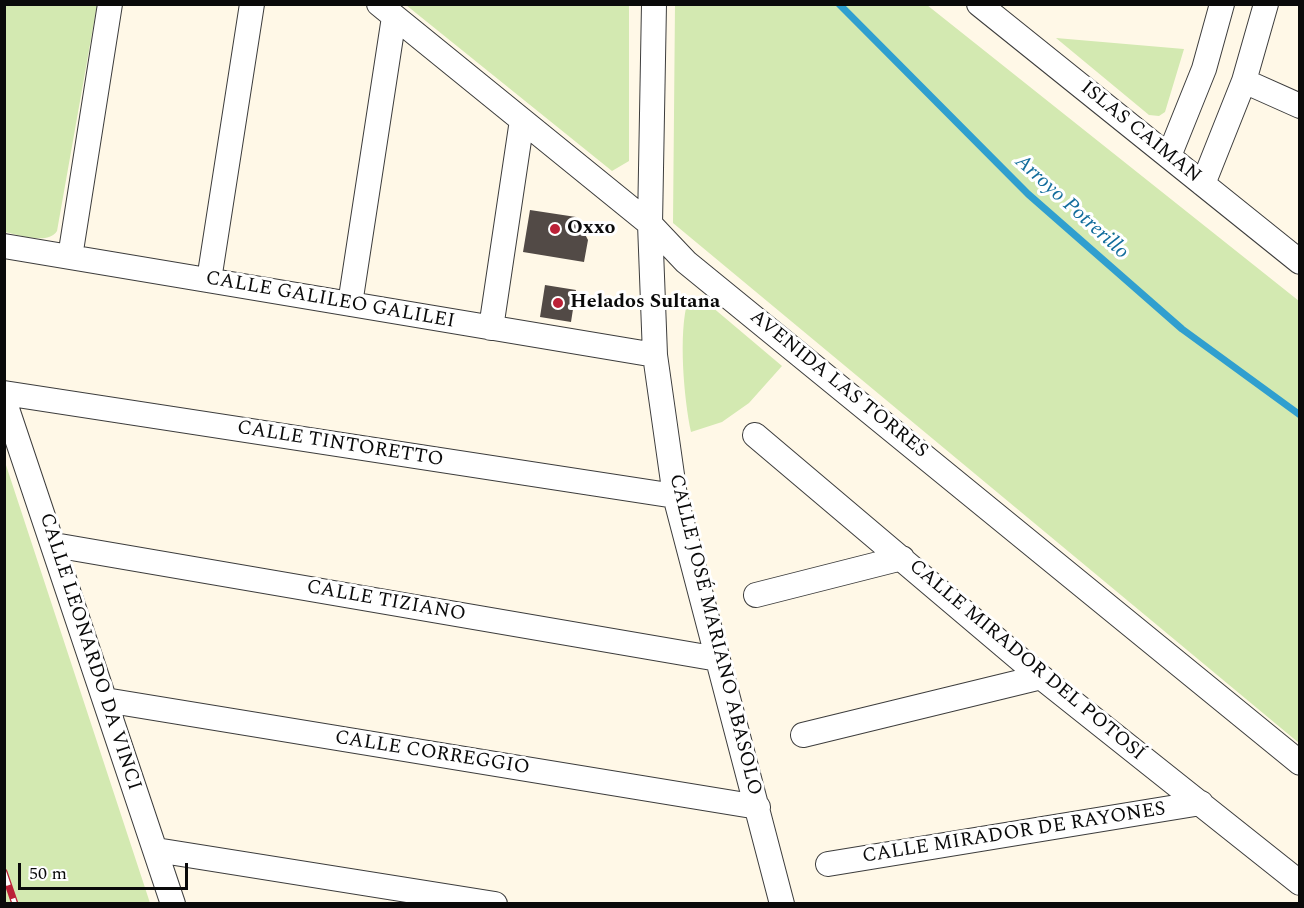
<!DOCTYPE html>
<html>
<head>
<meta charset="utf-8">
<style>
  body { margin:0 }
  #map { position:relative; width:1304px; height:908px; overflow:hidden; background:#fff8e7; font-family:Spectral,serif }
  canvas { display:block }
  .frame { position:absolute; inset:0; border:6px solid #0a0a0a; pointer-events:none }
  .scale { position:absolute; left:18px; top:863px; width:170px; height:27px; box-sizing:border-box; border:3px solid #0a0a0a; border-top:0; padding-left:8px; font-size:18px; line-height:21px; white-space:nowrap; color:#0a0a0a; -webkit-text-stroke:4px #fff; paint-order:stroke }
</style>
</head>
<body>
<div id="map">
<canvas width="1304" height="908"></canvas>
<div class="frame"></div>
<div class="scale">50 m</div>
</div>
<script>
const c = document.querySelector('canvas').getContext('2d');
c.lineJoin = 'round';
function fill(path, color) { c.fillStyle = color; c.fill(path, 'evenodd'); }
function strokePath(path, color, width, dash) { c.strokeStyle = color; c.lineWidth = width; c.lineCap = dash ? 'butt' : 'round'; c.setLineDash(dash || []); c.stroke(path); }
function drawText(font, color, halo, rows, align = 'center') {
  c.font = font + ' Spectral,serif'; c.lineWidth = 6; c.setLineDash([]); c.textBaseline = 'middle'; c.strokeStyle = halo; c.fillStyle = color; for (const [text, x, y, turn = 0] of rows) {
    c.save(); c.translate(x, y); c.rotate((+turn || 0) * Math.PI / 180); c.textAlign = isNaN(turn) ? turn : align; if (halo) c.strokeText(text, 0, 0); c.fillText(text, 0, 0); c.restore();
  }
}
fill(new Path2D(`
  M4,5H97L57,231C48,245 19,235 5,232Z
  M406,5H629V161L612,171Z
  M675,5H927L1299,301V743L673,223Z
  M1056,38L1184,49L1165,112L1159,116L1149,115Z
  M695,296L705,301L782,366L749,403L722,422L691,432C684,399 678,333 688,300Z
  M4,459L150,903H5Z`), '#d3e9b1');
strokePath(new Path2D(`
  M839,4L1028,194L1182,329L1300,415`), '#309fcf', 7);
fill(new Path2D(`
  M530,210L576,217L588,240L584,262L523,252Z
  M545,285L576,290L571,322L540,317Z`), '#524a46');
const minor = new Path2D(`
  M379,4L650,224L686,262L1300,763
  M654,4L650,224L655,355L675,496L782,904
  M979,4L1300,262
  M1244,81L1300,106
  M1169,156L1204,69L1222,4
  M1203,184L1244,81L1266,4
  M4,246L655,355
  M70,257L110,4
  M209,280L252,4
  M350,304L394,17
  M491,328L522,120
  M4,393L675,496
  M4,400L173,904
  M755,435L1041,677L1300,883
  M54,545L718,659
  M756,595L902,558
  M105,700L758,807
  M803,735L1041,677
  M156,850L495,904
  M828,864L1201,803`);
strokePath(minor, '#3d3d3d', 26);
strokePath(minor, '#fff', 24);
const rail = new Path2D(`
  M4,872L15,904`);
strokePath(rail, '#bb2137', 7);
strokePath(rail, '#fff', 4.5, [14]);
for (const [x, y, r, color] of [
  [555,229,6,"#bb2137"],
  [558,303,6,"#bb2137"]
]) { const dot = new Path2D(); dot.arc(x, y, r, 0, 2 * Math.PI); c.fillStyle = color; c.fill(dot); strokePath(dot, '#fff', 2); }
drawText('20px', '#0a0a0a', '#fff', [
  ["ISLAS CAIMAN",1140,133,39],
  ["CALLE GALILEO GALILEI",330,301,10],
  ["AVENIDA LAS TORRES",838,385,39],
  ["CALLE TINTORETTO",340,445,9],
  ["CALLE TIZIANO",386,602,10],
  ["CALLE JOSÉ MARIANO ABASOLO",714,635,76],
  ["CALLE LEONARDO DA VINCI",89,652,72],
  ["CALLE MIRADOR DEL POTOSÍ",1026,661,40],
  ["CALLE CORREGGIO",432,754,9],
  ["CALLE MIRADOR DE RAYONES",1014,834,-9]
]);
drawText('bold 20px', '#0a0a0a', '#fff', [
  ["Oxxo",567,229],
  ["Helados Sultana",570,303]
], 'left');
drawText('italic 21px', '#126d9c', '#fff', [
  ["Arroyo Potrerillo",1071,208,42]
]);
</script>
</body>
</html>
